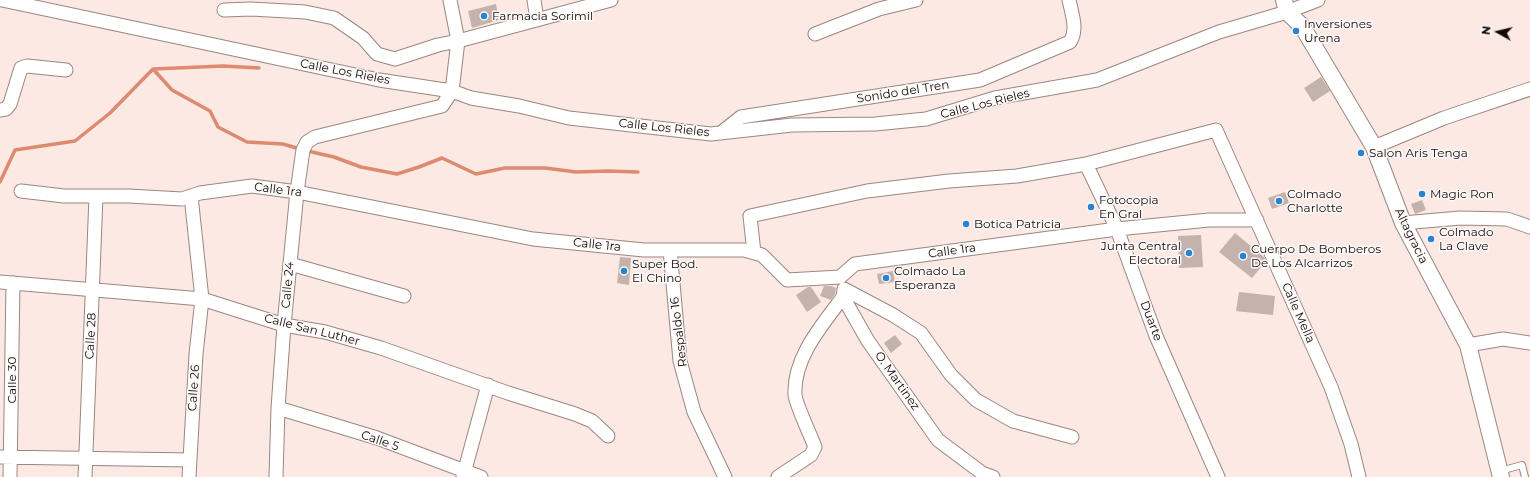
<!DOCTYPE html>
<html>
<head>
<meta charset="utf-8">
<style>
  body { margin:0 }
  #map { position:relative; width:1530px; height:477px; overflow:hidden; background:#fce9e3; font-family:Montserrat,sans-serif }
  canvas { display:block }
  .north { position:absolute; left:1478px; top:12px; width:40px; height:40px; -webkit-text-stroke:3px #fefaf9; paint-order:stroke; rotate:278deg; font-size:11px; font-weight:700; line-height:16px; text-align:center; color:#110b09 }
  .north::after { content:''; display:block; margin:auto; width:14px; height:18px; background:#110b09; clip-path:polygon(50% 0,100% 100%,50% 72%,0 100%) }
</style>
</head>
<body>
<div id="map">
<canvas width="1530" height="477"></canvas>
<div class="north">N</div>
</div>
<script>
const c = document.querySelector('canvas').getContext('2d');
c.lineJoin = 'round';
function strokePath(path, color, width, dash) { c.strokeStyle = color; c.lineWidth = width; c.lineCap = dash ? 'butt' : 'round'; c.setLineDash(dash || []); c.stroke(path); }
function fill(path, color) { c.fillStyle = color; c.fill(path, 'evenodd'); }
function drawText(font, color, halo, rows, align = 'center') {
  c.font = font + ' Montserrat,sans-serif'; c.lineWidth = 3; c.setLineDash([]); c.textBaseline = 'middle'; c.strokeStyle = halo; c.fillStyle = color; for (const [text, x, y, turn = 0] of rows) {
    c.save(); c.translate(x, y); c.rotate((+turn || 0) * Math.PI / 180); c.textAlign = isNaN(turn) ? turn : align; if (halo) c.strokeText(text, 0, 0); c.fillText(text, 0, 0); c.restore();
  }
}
strokePath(new Path2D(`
  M153,69L172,90L210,111L218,127L247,142L283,144L303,150L334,157L361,167L397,174L419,167L442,158L476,174L505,168H545L576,172L608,171L638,172
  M0,182L15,150L75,141L110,113L153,69L223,66L259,68`), '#dc8a70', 3.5);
fill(new Path2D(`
  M496,4L499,20L472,28L468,11Z
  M1321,77L1330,91L1313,102L1304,88Z
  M1285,192L1289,203L1272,209L1268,198Z
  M1422,200L1426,210L1415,214L1411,204Z
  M1235,233L1264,257L1266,261L1252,278L1219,252Z
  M1201,235L1203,267L1179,268L1178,236Z
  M620,257L631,258L629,285L617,283Z
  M893,271L895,282L879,284L877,274Z
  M824,286H831L836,288L835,294L831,300L820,296Z
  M808,287H811L821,302L807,312L796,295Z
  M1239,292L1275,296L1273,315L1236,311Z
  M895,335L902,344L891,353L884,343Z`), '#c4b2ac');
const service = new Path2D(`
  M1500,471L1522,465L1525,477`);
const minor = new Path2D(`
  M2,0L379,80L452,91L471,98L519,106L569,118L711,134L792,125L875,124L926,119L995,98L1097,80L1219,32L1287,12L1318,0
  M534,0L537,20
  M224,10L251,9L305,12L334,18L363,38L377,54L395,59L438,45L458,41L611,0
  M815,34L879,9L916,0
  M0,110L6,109L10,104L21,68L27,66L66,70
  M722,132L741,117L980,80L1070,42C1078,30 1072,14 1069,0
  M1374,147L1444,118L1530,89
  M1086,164L1117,229L1156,336L1218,477
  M21,191L64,196H129L182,199L200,193L252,186L297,192L533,239L644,250H744L762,255L787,280L840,277L855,264L1117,229L1209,220H1257
  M1403,223L1460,218L1507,219L1530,227
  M670,250L680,361L694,412L725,477
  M754,253L750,216L867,191L949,181L1017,176L1086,164L1216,130L1331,387L1351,444L1359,477
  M290,264L404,296
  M0,282L202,299L284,325L325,332L381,348L508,393L575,414L592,421L608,436
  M844,289L893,315L921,333L951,375L976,400L1013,421L1072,437
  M843,297L868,341L938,440L982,473L993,477
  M1468,345L1503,339L1530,343
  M278,408L377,438L481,477
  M0,457L190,460
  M10,477L13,283
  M85,477L96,196
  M189,477L196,354L202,299L191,196
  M276,477L278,408L284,325L297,192L303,150L307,142L315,137L442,106L452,91L458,41L450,0
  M463,477L488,385
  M778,477L811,455L815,447C811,436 796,405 795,395C793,358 822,325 843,297L844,290`);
const tertiary = new Path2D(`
  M1284,0L1287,12L1302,26L1374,147L1403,223L1468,345L1501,477`);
strokePath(service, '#988782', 8);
strokePath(minor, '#988782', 15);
strokePath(tertiary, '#988782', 18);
strokePath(service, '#fff', 6);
strokePath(minor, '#fff', 13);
strokePath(tertiary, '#fff', 16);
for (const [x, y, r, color] of [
  [484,16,4,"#2883d0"],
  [1296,31,4,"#2883d0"],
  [1361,153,4,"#2883d0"],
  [1422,194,4,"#2883d0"],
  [1279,201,4,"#2883d0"],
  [1091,207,4,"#2883d0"],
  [966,224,4,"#2883d0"],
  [1431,239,4,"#2883d0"],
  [1189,253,4,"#2883d0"],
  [1243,256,4,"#2883d0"],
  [624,271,4,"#2883d0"],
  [886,278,4,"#2883d0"]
]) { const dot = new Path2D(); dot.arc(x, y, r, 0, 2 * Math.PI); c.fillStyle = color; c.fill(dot); strokePath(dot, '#fefaf9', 1.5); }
drawText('12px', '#110b09', '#fefaf9', [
  ["Farmacia Sorimil",492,16],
  ["Inversiones",1304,24],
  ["Urena",1304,38],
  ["Salon Aris Tenga",1369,153],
  ["Colmado",1287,194],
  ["Charlotte",1287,208],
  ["Magic Ron",1430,194],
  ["Fotocopia",1099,200],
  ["En Gral",1099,214],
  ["Botica Patricia",974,224],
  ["Colmado",1439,232],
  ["La Clave",1439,246],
  ["Junta Central",1181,246,"right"],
  ["Electoral",1181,260,"right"],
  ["Cuerpo De Bomberos",1251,249],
  ["De Los Alcarrizos",1251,263],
  ["Super Bod.",632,264],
  ["El Chino",632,278],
  ["Colmado La",894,271],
  ["Esperanza",894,285]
], 'left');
drawText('12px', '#110b09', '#fefaf9', [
  ["Calle Los Rieles",345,72,11],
  ["Sonido del Tren",903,92,-9],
  ["Calle Los Rieles",985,104,-14],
  ["Calle Los Rieles",664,128,6],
  ["Calle 1ra",278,190,7],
  ["Altagracia",1411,236,64],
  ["Calle 1ra",597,245,6],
  ["Calle 1ra",952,251,-8],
  ["Calle 24",288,285,-85],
  ["Calle Mella",1298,313,66],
  ["Duarte",1151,321,69],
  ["Calle San Luther",312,330,14],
  ["Respaldo 16",679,332,-97],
  ["Calle 28",91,336,-87],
  ["Calle 30",12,380,-90],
  ["O. Martinez",897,381,55],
  ["Calle 26",194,388,-86],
  ["Calle 5",380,441,19]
]);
</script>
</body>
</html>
